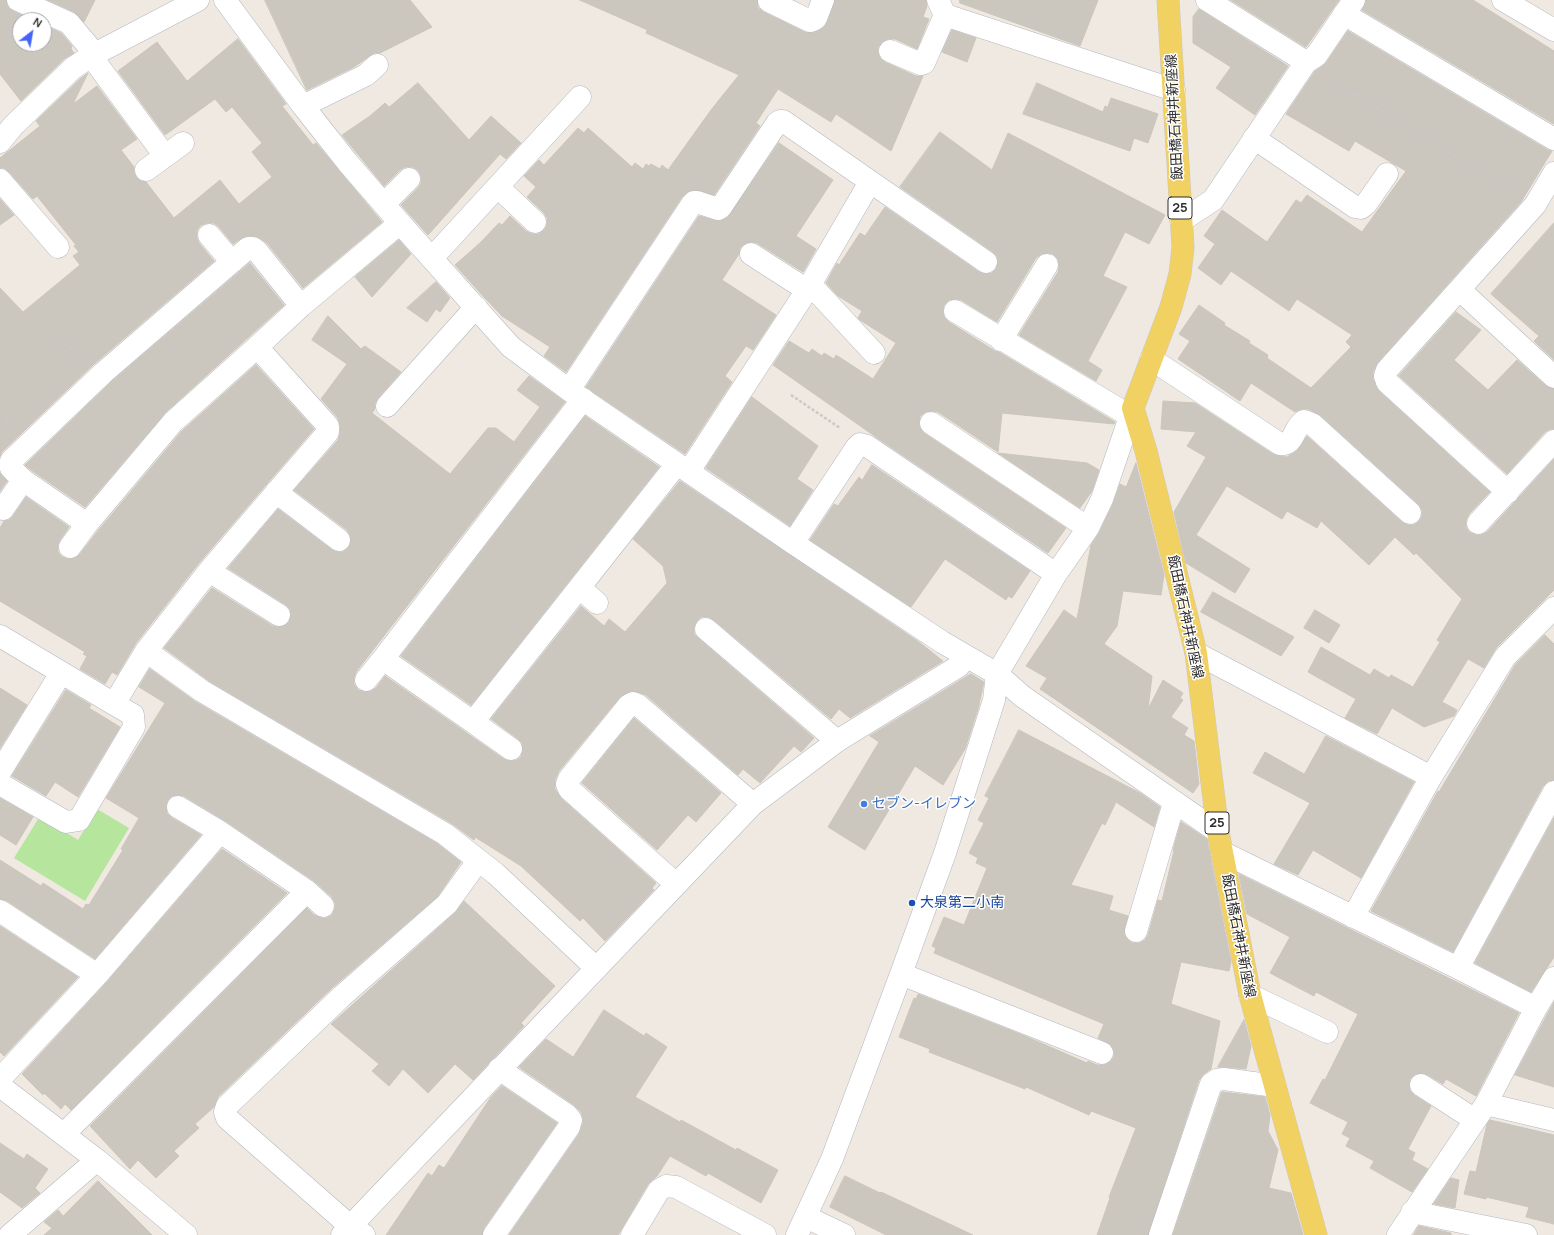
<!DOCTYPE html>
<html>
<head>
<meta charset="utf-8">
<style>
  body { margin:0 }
  #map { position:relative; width:1554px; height:1235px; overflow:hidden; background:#efe9e1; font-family:Manrope,sans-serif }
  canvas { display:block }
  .north { position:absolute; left:12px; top:12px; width:40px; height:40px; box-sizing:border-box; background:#fff; border:1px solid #ababab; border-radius:50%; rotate:31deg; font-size:11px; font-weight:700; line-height:16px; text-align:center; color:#2e2e2e }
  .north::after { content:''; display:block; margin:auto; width:14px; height:18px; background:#4264fb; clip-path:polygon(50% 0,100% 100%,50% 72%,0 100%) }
</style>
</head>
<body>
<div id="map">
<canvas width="1554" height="1235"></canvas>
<div class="north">N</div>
</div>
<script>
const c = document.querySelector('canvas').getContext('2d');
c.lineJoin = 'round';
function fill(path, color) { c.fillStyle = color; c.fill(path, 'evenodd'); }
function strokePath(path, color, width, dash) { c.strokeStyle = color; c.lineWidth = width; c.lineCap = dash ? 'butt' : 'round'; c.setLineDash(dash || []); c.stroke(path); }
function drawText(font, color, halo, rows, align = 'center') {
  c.font = font + ' Manrope,"Noto Sans JP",sans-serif'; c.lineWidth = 3; c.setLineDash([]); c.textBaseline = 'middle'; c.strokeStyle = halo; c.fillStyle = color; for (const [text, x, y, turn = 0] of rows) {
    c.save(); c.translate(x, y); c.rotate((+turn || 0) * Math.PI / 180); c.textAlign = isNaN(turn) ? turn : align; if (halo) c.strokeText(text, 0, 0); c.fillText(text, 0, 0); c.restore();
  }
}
fill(new Path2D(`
  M97,809L129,828L85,901L14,858L40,816L78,840Z`), '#b6e59e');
const building = new Path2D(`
  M0,0H6L8,7L13,11L32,20H20V44H44V25L61,33L72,46L71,49L74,53L64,59L21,101L0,74Z
  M48,0H95L84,22L74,12Z
  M265,0H410L432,27L380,53H374L354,67L307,90Z
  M580,0H757L758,8L764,12L805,32L813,33L823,28L827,23L835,0H926L927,6L923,17L929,19L917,49L895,39H889L883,41L878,47V53L880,58L885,62L916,76H923L891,151L836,114L831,122L778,89L756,123L760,126L714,195L694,190L686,193L682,197L566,372L544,356L550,347L502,316L483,296L455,265L481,242L499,223L502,225L510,216L526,231L532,234H539L544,230L547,225V218L544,213L527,197L536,187L524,176L539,160L544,165L578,128L584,133L588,128L632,167L635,163L643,169L646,164L649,166L651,164L660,169L662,165L668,170L711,110L739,75L646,33L647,30Z
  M960,0H1098L1080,46L960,3Z
  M1231,0H1339L1306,47Z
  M1366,0H1473L1554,51V124L1362,10Z
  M1199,9L1288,66L1255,115L1216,88L1231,67L1193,43V17Z
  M952,30L976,38L967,62L942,52Z
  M1348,31L1548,150L1552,151L1521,202L1378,362L1373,372V379L1379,391L1490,492L1469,514L1466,520V527L1469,532L1475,535H1481L1487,532L1554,459V590L1496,648L1484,668L1468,659L1442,702L1457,710L1454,716L1424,727L1392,708L1377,734L1345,718L1356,699L1308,672L1321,647L1370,675L1374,669L1389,678L1391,675L1413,687L1440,642L1437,640L1462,599L1416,553L1414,555L1395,537L1369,565L1321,521L1317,528L1287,511L1282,519L1227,486L1226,487L1196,535L1250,569L1235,593L1186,563L1174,512L1206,457L1187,446L1196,432L1161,429L1163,401L1195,403L1273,454L1280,456L1287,457L1297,451L1307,436L1402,522L1408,525H1414L1419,521L1422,516V510L1418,504L1320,415L1308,409H1302L1295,412L1251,383L1240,401L1178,359L1190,341L1179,334L1199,305L1225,323L1224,325L1250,341L1249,343L1268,355L1267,358L1311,388L1351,347L1346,342L1352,335L1297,299L1289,311L1231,271L1221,285L1198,268L1215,244L1204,236L1222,210L1267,242L1296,200L1301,203L1307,195L1362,232L1406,171L1355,141L1349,151L1286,114L1315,71L1326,63Z
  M238,39L286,104L282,106L313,145L316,143L382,222L303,288L267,243L260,238L253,236H247L240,239L233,244L219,227L214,223H207L201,225L197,230V238L199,243L214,261L94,364L2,452L0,456V288L23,312L80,265L73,256L79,252L74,246L76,245L37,196L33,199L9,172L4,168H0V158L40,126L36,121L81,78L88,73L73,104L97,86L137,139L121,150L134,167V172L136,177L141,181L146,182L174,218L220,180L239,204L272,177L252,152L262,143L232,107L226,112L215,99L165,135L118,71L157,42L187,81Z
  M418,83L469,140L491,116L521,143L506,159L500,154L428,235L401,205L418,188L421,183V176L418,170L412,167H405L400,170L384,186L342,135L370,116L385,103L389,107Z
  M1037,83L1103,112L1105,106L1108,107L1111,98L1158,114L1148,143L1134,138L1130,151L1023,114Z
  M940,132L992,170L1008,133L1165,215L1149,244L1125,232L1103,276L1127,287L1088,361L1102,370L1096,381L1019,335L1058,272L1059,266L1058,259L1053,254L1048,253L1041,254L1036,258L997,322L961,300L956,299L949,300L944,305L943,310L944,317L949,322L995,351L999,352L1115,422L1114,424L1002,413L998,452L938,412L932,411L926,412L920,416L919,422L920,428L924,433L1066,528L1048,553L886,444L773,365L789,341L809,353L812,349L822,356L824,353L834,359L836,355L873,379L896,343L860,320L858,318L862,311L838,296L826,283L837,263L839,265L860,233L865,236L885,207L979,272L985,274L992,273L996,269L998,263L997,256L993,252L900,187Z
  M779,143L833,180L796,236L816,249L803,272L757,243L752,242L746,243L740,248L739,254L722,280L776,315L753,350L746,346L725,376L732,382L685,454L586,387L699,216L719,221L728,217Z
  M0,199L14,215L0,225Z
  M1554,223V360L1534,341L1539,336L1491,294Z
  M399,240L411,254L372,297L355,277Z
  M250,263L284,305L165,413L85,507L31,470L25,465L111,382Z
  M436,282L450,298L440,312L436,309L427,322L407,308Z
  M1456,312L1481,330L1454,360L1488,390L1517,360L1546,386L1554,389V429H1550L1545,432L1507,474L1399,376Z
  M328,316L361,349L365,346L401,372L378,398L375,403V409L372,413L450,474L488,428H496L514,442L540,407L517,390L529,376L565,402L356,672L354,678V684L358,690L364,692L371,691L376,688L385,676L504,759L510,761L517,760L521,757L523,751L522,743L518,739L491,719L581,606L604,626L609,619L625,632L667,583L663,566L633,539L680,481L919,642L943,661L850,718L839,709L831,719L714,620L708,617H701L697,621L694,627V634L698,638L814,738L801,752L794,746L760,783L743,769L738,775L646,695L632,691L620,697L559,771L555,780V789L561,798L656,883L652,888L654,890L605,941L583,918L580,921L521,866L475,837L474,840L451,823L209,681L164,648L212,588L273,626L278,627L284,626L289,622L291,615L290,609L286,605L228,568L278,509L332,550L338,552H343L349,547L351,541L350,535L347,530L294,490L338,440L340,433V425L338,418L321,399L347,364L312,340Z
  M256,365L314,429L199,563L136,643L117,675L112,672L105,684L80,669L87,656L83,654L85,652L0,601V528L4,521L9,520L13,516L26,497L69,527L60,540L58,545V552L62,557L68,559L75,558L80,554L97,532L182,431Z
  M752,397L818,446L797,479L813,490L790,526L706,468Z
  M585,416L659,467L471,705L401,656Z
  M998,453L1087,463L1099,470L1092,491L1080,508Z
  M1136,463L1164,575L1161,595L1123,591L1117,626L1104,644L1152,676L1148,709L1163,680L1183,693L1180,698L1183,700L1171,717L1188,728L1184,735L1194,741L1199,784L1193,793L1040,689L1047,678L1026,666L1064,610L1077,619L1091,545L1099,533L1113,504L1120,484L1126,487Z
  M872,465L1030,571L1012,598L1008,596L1006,600L945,559L911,607L810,540L834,504L838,506L859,477L862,480Z
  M0,473L7,481L0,491Z
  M1213,592L1294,637L1281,656L1201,612Z
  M1315,610L1340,625L1329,643L1304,628Z
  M1545,635L1554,644V780L1548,781L1543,786L1453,952L1371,911L1438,791L1439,792L1515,665Z
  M150,669L196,702L438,844L461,862L438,896L333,987L218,1097L214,1107L195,1124L199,1128L174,1151L179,1156L156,1178L138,1160L130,1169L90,1126L307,908L314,915L321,918H326L332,915L335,908V903L332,897L314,881L227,822L184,796L179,795L172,796L168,800L166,806L167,813L172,818L201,835L95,959L7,901L0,899V860L41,886L43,883L83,909L86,904L89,905L123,850L121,849L139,818L106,798L165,703L139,687Z
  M971,674L984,682L978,709L965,749L943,785L915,766L865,850L828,827L879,742L870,736Z
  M0,688L27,705L0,748Z
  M66,690L91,705L89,708L120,727L78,797L55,782L46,796L12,776Z
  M634,718L721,793L696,822L688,815L657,850L582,783Z
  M1019,730L1140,793L1160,807L1154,827L1116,802L1105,825L1102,823L1071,885L1113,896L1109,910L1128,916L1124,934L1127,939L1132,943H1139L1145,940L1148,935L1158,900L1162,901L1174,851L1173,850L1181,822L1207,839L1231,962L1229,971L1181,962L1171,1004L1220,1021L1211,1069L1204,1074L1199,1080L1148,1235H1097L1110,1198L1109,1197L1136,1128L1091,1111L1089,1115L1026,1087L1025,1089L929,1052L930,1049L899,1037L914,998L916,999L918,994L1025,1036L1087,1063L1088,1061L1097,1065H1104L1110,1062L1114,1057V1051L1111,1045L1098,1038L1104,1024L934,953L936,948L932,946L944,917L964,925L987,868L976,863L978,858L969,853L984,823L978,820L989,798L985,796Z
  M1326,736L1414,782L1361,878L1313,850L1298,875L1274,864L1310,803L1253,773L1265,752L1304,774Z
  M0,798L33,817L16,845L0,835Z
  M1554,818V957L1531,992L1475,963Z
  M222,849L287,893L71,1110L65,1104L61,1109L44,1093L43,1095L22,1074L106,983Z
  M1239,874L1519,1013L1476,1096L1446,1079L1443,1084L1428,1075L1422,1073L1415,1074L1410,1079L1409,1085L1410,1091L1414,1095L1431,1106L1408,1149L1415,1153L1412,1160L1428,1169L1412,1192L1370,1168L1374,1161L1346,1146L1350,1138L1342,1134L1348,1122L1310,1103L1323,1079L1325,1080L1358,1014L1316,992L1314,996L1270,973L1290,937L1247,914Z
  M464,901L555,986L521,1023L524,1026L473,1080L455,1064L428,1093L403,1069L389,1086L372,1071L379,1064L331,1024L455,913Z
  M0,926L78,977L4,1056L0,1052Z
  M1554,1002V1087L1515,1075Z
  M604,1010L644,1036L646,1033L667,1047L635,1097L680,1122L681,1120L736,1150L737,1148L778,1170L761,1203L708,1173L706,1176L670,1156L657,1176L648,1184L618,1235H509L579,1134L583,1123V1118L581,1112L574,1105L519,1067L546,1039L573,1057Z
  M1244,1020L1251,1046L1246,1069L1225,1067H1218Z
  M502,1086L557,1123L484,1228L482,1235H386L428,1173L432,1176L439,1165L444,1168L491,1097Z
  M1222,1092L1265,1097L1270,1115L1268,1131L1278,1150L1269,1188L1291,1193L1303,1235H1173Z
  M1490,1120L1554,1135V1224L1526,1217L1529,1207L1486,1197V1199L1464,1194L1470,1171L1476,1172L1487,1124Z
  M0,1143L24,1159L27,1154L48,1169L35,1188L40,1193L22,1208L0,1192Z
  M845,1176L880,1193L881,1192L973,1235H886L830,1207Z
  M1451,1178L1459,1180L1455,1208L1434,1204Z
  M98,1181L152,1235H44L52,1228L44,1222L58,1210L63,1216Z
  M1419,1226L1451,1233V1235H1414Z`);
fill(building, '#cbc7bf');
strokePath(building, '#cbc5ba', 1);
const minor = new Path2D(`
  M18,0L69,23L95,54
  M225,0L303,106L348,163L400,223L511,347L569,390L793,543L942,642L997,674L1022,696L1218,832
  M938,0L945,15L1174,90
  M1207,0L1306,62
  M1503,0L1554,30
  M769,1L810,21L813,20L816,18L823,0
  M1344,14L1554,139
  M890,51L921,64L924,63L945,15
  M91,56L165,156
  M303,106L366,75L377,65
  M1254,138L1355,207L1361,208L1366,204L1387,174
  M0,142L13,126L73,68L91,56L198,0
  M146,170L183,143
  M0,180L58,247
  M498,187L535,222
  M384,204L409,179
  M1181,221L1213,200L1306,62L1316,56L1354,0
  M209,235L232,262
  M751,254L807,290
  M432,258L580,97
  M810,284L874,353
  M1460,290L1554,377
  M955,311L1130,416
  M1001,340L1047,265
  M1151,359L1280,444C1295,446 1293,427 1304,421L1312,424L1410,513
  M569,390L692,204L694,202H697L718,209L721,207L777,123L780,121H783L986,262
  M583,399L383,659L473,722L677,464
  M387,406L476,307
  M931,423L1088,528
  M689,471L807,290L870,182
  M276,492L339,540
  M1508,492L1387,382L1385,376L1387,370L1535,205L1554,173
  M3,509L23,480
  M1478,523L1554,441
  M87,524L23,480L11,468L10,465L11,461L103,373L248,248H253L257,251L301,306
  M793,543L856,448L860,444L867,446L1056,574
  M70,547L87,524L173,422L257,347L301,306L400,223
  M209,571L279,615
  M580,588L597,603
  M706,629L837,741
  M0,636L114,704L146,651L209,571L328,432V426L257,347
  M146,651L202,691L445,834L496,874L596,968
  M1196,653L1431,777
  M366,680L383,659
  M473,722L511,749
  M0,772L61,673
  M0,784L66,822L79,820L134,727L133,715L114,704
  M178,807L220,832
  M1222,852L1458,968L1536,1008
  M676,884L569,789L567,784L569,779L629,705L633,703L638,705L753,804
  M307,891L323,906
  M0,911L97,975
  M1353,917L1431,777L1505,657L1554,608
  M1136,931L1174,803
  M1458,968L1554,792
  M901,974L1102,1053
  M1250,995L1327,1032
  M0,1079L97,975L220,832L307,891L64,1134
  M1421,1085L1475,1120
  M0,1086L97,1160L186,1235
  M1486,1104L1554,1120
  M1412,1212L1526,1235
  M806,1217L844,1235
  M10,1235L97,1160
  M342,1235L753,804L837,741L959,666L965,657
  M364,1235L350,1226L227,1118L225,1112L227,1106L342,996L447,904L478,861
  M494,1235L569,1127L571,1120L567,1115L499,1069
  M632,1235L659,1190L666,1186L676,1187L765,1235
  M797,1235L832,1159L901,974L945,853L994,700L997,674L1056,574L1088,528L1102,499L1133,408
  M1160,1235L1211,1084L1217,1080L1224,1079L1275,1086
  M1398,1235L1486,1104L1536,1008L1554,978`);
const major = new Path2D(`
  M1168,0L1183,247L1180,274L1171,307L1133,408L1146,451L1196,653L1218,832L1250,995L1316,1235`);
strokePath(minor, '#b4b7c1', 23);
strokePath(major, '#c9c9c9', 23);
strokePath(new Path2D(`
  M1329,79L1513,191
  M57,338L83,358
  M791,395L840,428
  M0,412L13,424`), '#c9c9c9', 2.5, [3, 2]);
strokePath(minor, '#fff', 22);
strokePath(major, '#f2d163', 22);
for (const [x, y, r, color] of [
  [864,804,4,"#3f7fe0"],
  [912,903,4,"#1a4fb4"]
]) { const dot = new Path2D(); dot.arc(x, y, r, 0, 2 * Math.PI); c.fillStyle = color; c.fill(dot); strokePath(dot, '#fff', 1.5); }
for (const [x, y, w] of [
  [1180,208,24],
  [1217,823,24]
]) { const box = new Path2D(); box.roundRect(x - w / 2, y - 11, w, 22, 3); c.fillStyle = '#fff'; c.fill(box); strokePath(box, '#2e2e2e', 1); }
drawText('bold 13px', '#2e2e2e', null, [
  ["25",1180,208],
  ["25",1217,823]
]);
drawText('14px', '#2e2e2e', '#fff', [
  ["飯田橋石神井新座線",1175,117,-93],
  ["飯田橋石神井新座線",1185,617,78],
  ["飯田橋石神井新座線",1238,936,79]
]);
drawText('14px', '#366cbe', '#fff', [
  ["セブン-イレブン",872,804]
], 'left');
drawText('14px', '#164399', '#fff', [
  ["大泉第二小南",920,903]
], 'left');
</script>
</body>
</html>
